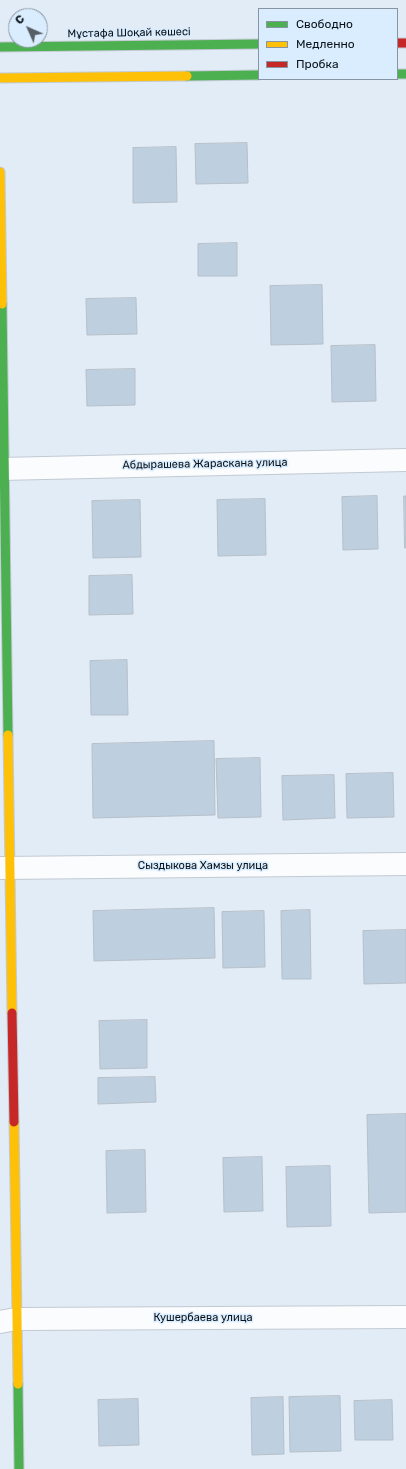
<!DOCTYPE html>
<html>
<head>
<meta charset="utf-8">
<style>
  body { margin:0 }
  #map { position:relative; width:406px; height:1469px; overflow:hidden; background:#e2ecf6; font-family:Rubik,sans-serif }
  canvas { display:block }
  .legend { position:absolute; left:258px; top:8px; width:140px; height:72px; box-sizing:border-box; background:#daedfe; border:1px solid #8795a2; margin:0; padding:5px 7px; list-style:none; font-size:12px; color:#0a1219 }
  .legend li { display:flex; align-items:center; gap:8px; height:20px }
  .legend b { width:20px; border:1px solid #8795a2 }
  .north { position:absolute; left:8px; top:8px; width:40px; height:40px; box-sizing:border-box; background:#daedfe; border:1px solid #8795a2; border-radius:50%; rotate:315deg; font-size:11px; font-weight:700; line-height:16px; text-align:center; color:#0a1219 }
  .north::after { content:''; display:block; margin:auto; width:14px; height:18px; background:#565e66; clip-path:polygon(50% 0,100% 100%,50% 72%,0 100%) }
</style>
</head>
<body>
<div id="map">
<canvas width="406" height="1469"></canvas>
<ul class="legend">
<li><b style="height:5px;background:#4caf50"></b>Свободно</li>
<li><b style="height:5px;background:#ffc107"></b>Медленно</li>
<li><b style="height:5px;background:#c62828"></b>Пробка</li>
</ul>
<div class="north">С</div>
</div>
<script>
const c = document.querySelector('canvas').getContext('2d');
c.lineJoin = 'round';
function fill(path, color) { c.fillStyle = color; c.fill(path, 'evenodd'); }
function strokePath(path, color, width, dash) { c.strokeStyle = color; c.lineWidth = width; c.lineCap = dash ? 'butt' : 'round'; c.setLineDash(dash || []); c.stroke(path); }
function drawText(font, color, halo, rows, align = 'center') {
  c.font = font + ' Rubik,sans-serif'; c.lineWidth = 3; c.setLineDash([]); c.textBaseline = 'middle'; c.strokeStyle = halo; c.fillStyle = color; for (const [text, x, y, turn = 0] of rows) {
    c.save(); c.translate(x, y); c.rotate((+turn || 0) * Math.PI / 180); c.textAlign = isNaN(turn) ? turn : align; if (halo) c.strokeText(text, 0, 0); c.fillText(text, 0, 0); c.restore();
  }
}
const building = new Path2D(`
  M247,143L248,183L196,184L195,144Z
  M176,147L177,202L133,203V148Z
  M237,243V276H198V244Z
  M322,285L323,344L271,345L270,286Z
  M136,298L137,334L87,335L86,299Z
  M375,345L376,401L332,402L331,346Z
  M135,369V405L87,406L86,370Z
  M377,496L378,549L343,550L342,497Z
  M404,496H406V548H405Z
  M265,499L266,555L218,556L217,500Z
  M140,500L141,557L93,558L92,501Z
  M132,575L133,614L89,615V576Z
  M127,660L128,715H91L90,661Z
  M214,741L215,815L93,818L92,744Z
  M260,758L261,817L218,818L216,759Z
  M393,773L394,817L347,818L346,774Z
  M334,775L335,818L283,820L282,776Z
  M214,908L215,958L94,961L93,911Z
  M310,910L311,979H282L281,911Z
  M264,911L265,967L223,968L222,912Z
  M406,930V983L364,984L363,931Z
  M147,1020V1068L100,1069L99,1021Z
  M155,1077L156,1102L98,1104V1078Z
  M406,1114V1212L369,1213L367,1115Z
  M145,1150L146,1212L107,1213L106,1151Z
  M262,1157L263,1211L224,1212L223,1158Z
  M330,1166L331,1226L287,1227L286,1167Z
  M340,1396L341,1451L290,1452L289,1397Z
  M283,1397L284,1454L252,1455L251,1398Z
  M138,1399L139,1445L99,1446L98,1400Z
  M392,1400L393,1440H355L354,1401Z`);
fill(building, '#becfdf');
strokePath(building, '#b7bfc8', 1);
const street = new Path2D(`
  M0,469L406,460
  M0,868L406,864
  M0,1322L16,1319L406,1317`);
const fast = new Path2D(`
  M0,47L259,44
  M397,74H406
  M187,76L259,75
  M2,304L8,735
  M18,1384L19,1469`);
const slow = new Path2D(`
  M0,78L187,76
  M0,172L2,304
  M8,735L12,1013
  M14,1122L18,1384`);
const jam = new Path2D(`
  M397,43H406
  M12,1013L14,1122`);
strokePath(street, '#c2cad2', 24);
strokePath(fast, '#c2cad2', 11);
strokePath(slow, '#c2cad2', 11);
strokePath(jam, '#c2cad2', 11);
strokePath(street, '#fbfcfe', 22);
strokePath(fast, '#4caf50', 9);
strokePath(slow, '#ffc107', 9);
strokePath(jam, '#c62828', 9);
drawText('11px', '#0a1219', '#daedfe', [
  ["Мұстафа Шоқай көшесі",129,33,-1],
  ["Абдырашева Жараскана улица",205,464,-1],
  ["Сыздыкова Хамзы улица",203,866],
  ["Кушербаева улица",203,1318]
]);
</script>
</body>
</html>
